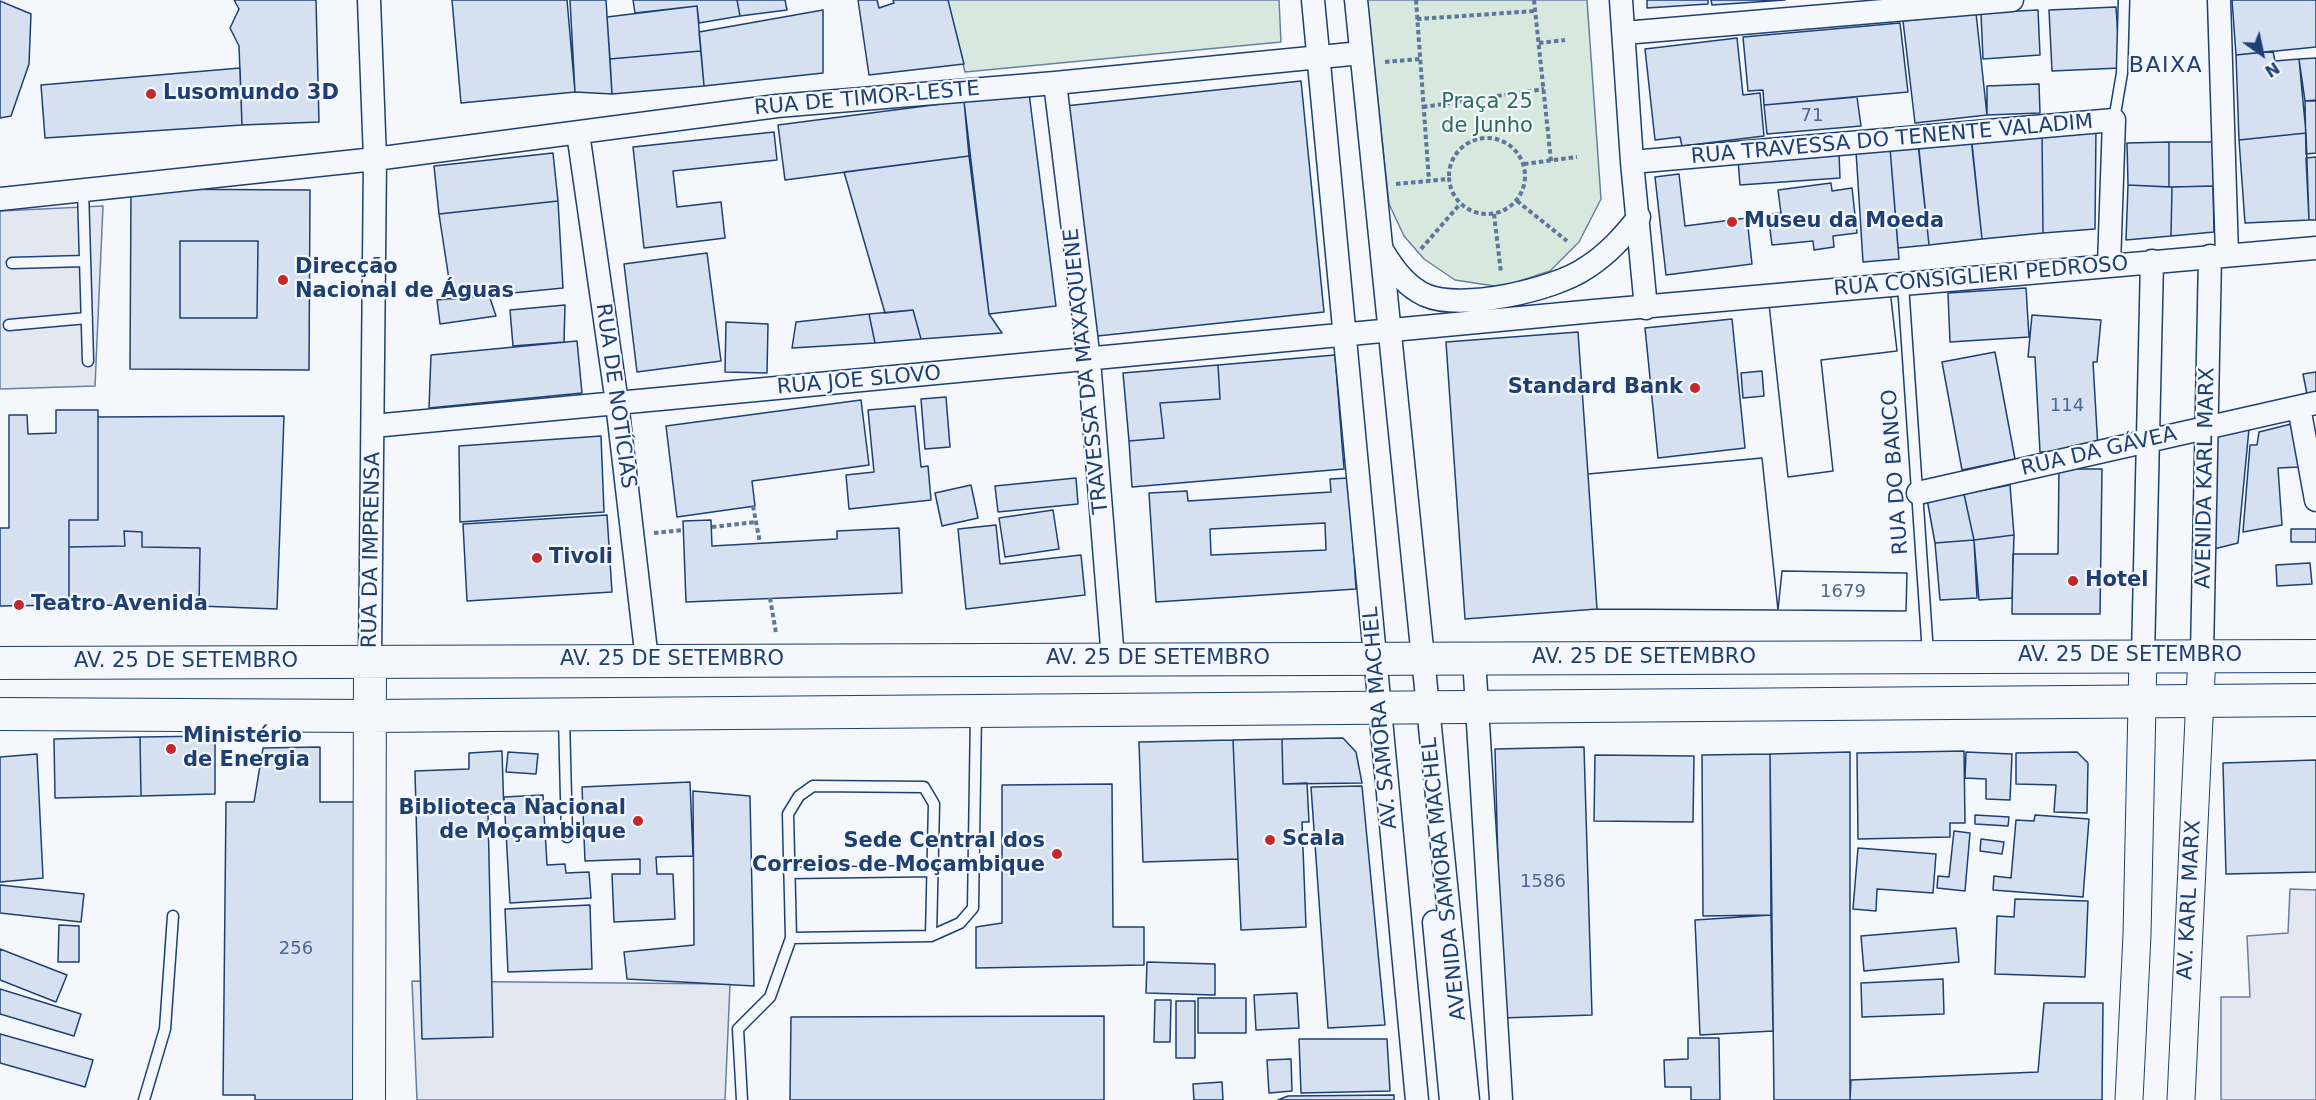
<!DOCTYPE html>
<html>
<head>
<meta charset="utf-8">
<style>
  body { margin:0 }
  #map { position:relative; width:2316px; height:1100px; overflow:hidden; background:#f4f7fb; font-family:"DejaVu Sans",sans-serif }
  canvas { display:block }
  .north { position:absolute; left:2232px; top:24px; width:60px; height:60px; -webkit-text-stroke:4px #f4f7fb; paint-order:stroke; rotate:147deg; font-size:16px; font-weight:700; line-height:24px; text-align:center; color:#1d3f73 }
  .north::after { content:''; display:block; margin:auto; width:21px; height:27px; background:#1d3f73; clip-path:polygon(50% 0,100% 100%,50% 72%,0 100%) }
</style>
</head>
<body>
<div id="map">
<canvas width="2316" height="1100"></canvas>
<div class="north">N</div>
</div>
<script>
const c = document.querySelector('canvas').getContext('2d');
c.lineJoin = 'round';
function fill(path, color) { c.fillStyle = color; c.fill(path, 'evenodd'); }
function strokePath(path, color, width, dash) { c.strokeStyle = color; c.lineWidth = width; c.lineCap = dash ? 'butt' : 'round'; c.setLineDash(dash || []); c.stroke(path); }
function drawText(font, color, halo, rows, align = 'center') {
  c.font = font + ' "DejaVu Sans",sans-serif'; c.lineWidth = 4.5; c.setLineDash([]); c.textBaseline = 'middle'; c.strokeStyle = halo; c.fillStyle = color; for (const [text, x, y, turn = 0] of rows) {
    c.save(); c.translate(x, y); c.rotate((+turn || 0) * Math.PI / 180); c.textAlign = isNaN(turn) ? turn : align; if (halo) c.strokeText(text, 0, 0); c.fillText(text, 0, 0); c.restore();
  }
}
const green = new Path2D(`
  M947,0H1279L1281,42L965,72Z
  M1367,0H1587L1601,199L1579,242L1550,271L1501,287L1455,280L1424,259L1404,236L1389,204Z`);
fill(green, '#d7e8df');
strokePath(green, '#687fa3', 1.5);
const parking = new Path2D(`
  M103,206L95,386L0,389V211Z
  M2290,889L2316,890V1100H2221V997H2250L2247,936L2288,933Z
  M412,981L730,984L725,1100H417Z`);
fill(parking, '#e3e8f0');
strokePath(parking, '#687fa3', 1.5);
const building = new Path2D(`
  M234,0H316L319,122L242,125L239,46L230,28L239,9Z
  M452,0H567L575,92L461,103Z
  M570,0H606L612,94L575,92Z
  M633,0H737L740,16L699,23L697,6L635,13Z
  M737,0H785L787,10L740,16Z
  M858,0H877L879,8L894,3L893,0H948L964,64L869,75Z
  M1647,0H1708V4L1647,8Z
  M1711,0H1785L1712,5Z
  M2232,0H2316V47L2236,55Z
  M0,1L31,14L29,64L11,116L0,118Z
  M697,6L701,51L610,59L607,17Z
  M2116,7L2120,68L2052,71L2049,10Z
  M823,10V73L704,86L699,32Z
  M2038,10L2040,55L1983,59L1981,13Z
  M1976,13L1987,115L1915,123L1903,21Z
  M1900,23L1908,92L1764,105L1763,90L1748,91L1743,37Z
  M1737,38L1743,95L1760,93L1764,136L1682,146L1680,137L1655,140L1645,49Z
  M701,51L704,86L612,94L610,59Z
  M2273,51L2275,61L2299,59L2306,133L2239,140L2236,55Z
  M2316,58V100L2305,101L2299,59Z
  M240,68L242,125L45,138L41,85Z
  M1301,81L1324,312L1088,337L1065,106Z
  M2039,84L2040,113L1987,115V86Z
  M1029,93L1056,306L989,314L964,101Z
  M1857,97L1861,126L1767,134L1764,105Z
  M964,101L969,156L785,180L778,125Z
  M2305,101H2316V153L2306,154Z
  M2096,128L2095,229L2043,233L2042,132Z
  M774,132L777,160L673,171L677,207L721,202L725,238L644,248L633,147Z
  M2042,132L2043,233L1982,239L1971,138Z
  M2306,133L2309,220L2245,223L2239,140Z
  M1971,134L1982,239L1929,245L1918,140Z
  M2169,142H2215L2216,186L2169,187Z
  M2169,142V187L2128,185L2127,143Z
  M1918,144L1929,245L1898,248L1890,148Z
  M1890,148L1899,259L1863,262L1856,151Z
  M553,153L558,201L439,214L434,166Z
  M1839,153L1840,178L1740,185L1738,160Z
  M969,156L989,314L1002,333L921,339L913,310L885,313L844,172Z
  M2316,157V220H2309L2306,158Z
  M1679,174L1685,226L1747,218L1752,264L1666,275L1655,177Z
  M1831,183L1832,191L1852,188L1857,233L1833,236L1834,247L1814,250L1813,241L1772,245L1768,214L1781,213L1778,190Z
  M2128,185L2172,187L2171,236L2126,240Z
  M2213,186L2214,232L2171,236L2172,187Z
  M131,189L310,190L309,370L130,369ZM180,241H258L257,318H180Z
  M558,201L563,288L452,299L439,214Z
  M180,241H258L257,318H180Z
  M707,253L721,361L637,372L624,264Z
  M2026,288L2029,337L1950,342L1948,293Z
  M1890,290L1897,351L1821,360L1833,471L1788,477L1769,304Z
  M1890,290L1897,351L1821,360L1833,471L1788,477L1769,304Z
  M489,295L496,316L440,324L437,300Z
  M565,305L564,342L513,346L510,310Z
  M913,310L921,339L875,343L869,314Z
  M869,314L875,343L792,348L796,322Z
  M2032,315L2101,320L2097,362H2093L2098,449L2040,452L2035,357H2028Z
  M1732,319L1745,448L1658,458L1645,328Z
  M726,322L768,324L767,373L725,372Z
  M1578,332L1588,474L1762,458L1778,610L1597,609L1465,619L1446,342Z
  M577,341L582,393L429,408L431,355Z
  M1995,352L2015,459L1962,470L1942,362Z
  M1335,355L1344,469L1132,487L1129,441L1164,438L1160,403L1220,399L1218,365Z
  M1218,365L1220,399L1160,403L1164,438L1129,441L1123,373Z
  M1762,371L1764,396L1743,398L1741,373Z
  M2316,372V397L2308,399L2303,374Z
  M946,397L950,447L925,449L921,399Z
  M861,400L869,465L752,481L755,506L677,517L666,426Z
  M915,406L921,467L928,466L931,500L849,509L846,475L874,472L868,410Z
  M56,410H98V520H69V605L0,606V528H9V415H27L28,434L56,433Z
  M284,416L277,609L199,606L200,548L142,547V532L124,531L125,546L69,547V520H98V417Z
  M2291,424L2299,467L2278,468L2282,525L2243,532L2250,445H2257L2259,432Z
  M2249,429L2238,543L2210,550L2212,437Z
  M601,436L604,512L460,522L459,446Z
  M1762,458L1778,610L1597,609L1588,474Z
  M2059,469H2102L2100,614H2012L2013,554H2058Z
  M1076,478L1078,504L998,512L995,486Z
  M1349,478L1356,589L1156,602L1149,493L1187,491L1188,501L1331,492L1330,479ZM1325,523L1326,550L1211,555L1210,529Z
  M971,485L978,518L942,526L935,493Z
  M2010,485L2014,535L1974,540L1964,494Z
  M1964,494L1974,540L1935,543L1927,499Z
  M1053,510L1059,549L1005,557L999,518Z
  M607,515L612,592L467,601L463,524Z
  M711,520L712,546L837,539V531L899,528L902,593L686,602L683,521Z
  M996,525L1000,564L1081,555L1085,595L966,609L958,529Z
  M2291,529H2316V542H2291Z
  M124,531L142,532V547L200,548L199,606L69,605V547L125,546Z
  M2014,535L2012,598L1979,600L1974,540Z
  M1974,540L1977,598L1940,600L1935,543Z
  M2310,563L2312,584L2277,586L2276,565Z
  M1782,571L1907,573L1906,611L1778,610Z
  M1782,571L1907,573L1906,611L1778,610Z
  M215,736V794L141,796L140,737Z
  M140,737L141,796L55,798L54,739Z
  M1343,738L1356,752L1362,783L1283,784L1282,739Z
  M1282,739L1283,784L1307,783L1309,822H1302L1306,927L1241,930L1233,740Z
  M1233,740L1238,859L1143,862L1139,742Z
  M320,747V802H368L365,1100H255V1095H223L226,802H254L263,748Z
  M1584,747L1592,1015L1502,1018L1495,749Z
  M502,751L504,814H488L493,1037L422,1039L415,771L469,769V753Z
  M1964,751L1965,823H1950V837L1858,839L1857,753Z
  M508,752L538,754L536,774L506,772Z
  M1850,752V1100H1774L1770,754Z
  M1966,752L2012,754L2010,800L1986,799V779L1965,778Z
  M2077,752L2088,763L2087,813L2054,812L2056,785L2016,784V753Z
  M37,754L43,878L0,882V757Z
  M1770,754L1771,915L1703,916L1702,755Z
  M1595,755L1694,756L1693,822L1594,821Z
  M2316,760V872L2226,874L2223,763Z
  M690,782L693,856L656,857L657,874H673L675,919L614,922L612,874H640V859L585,861L582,787Z
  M1112,784L1113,927H1144V965L976,968V927L1002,923V785Z
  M1362,786L1385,1025L1328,1028L1311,787Z
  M693,791L750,796L754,986L627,979L624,952L694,945Z
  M543,795L547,865L565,864L566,873L589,872L591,898L510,903L504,797Z
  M1975,815L2009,817L2008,826L1975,824Z
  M2035,815L2089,819L2083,897L1993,890L1994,876L2011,878L2016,820L2034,821Z
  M1954,831L1970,833L1965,891L1937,888L1938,876L1949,877Z
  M1981,839L2004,842L2002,854L1980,851Z
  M1858,848L1936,854L1933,893L1877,889L1876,911L1853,909Z
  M0,885L84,894L81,922L0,913Z
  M2015,899L2088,901L2085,977L1995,974L1997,916L2014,917Z
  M590,905L592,969L508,972L505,909Z
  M1771,915L1773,1031L1700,1035L1695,920Z
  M59,925L79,926V962H58Z
  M1956,928L1959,962L1864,971L1861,936Z
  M0,949L67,975L56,1002L0,980Z
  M1147,962L1215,964V995L1146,993Z
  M1943,979L1944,1014L1862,1017L1861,983Z
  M0,989L81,1014L74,1036L0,1014Z
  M1297,993L1299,1028L1256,1030L1254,995Z
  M1198,998H1246V1033H1198Z
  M1155,1000H1171L1170,1042H1154Z
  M1176,1001H1195V1058H1176Z
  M2044,1003H2103L2102,1100H1850L1851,1080L2038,1072Z
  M1104,1016V1100H790L791,1017Z
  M0,1034L93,1060L85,1087L0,1063Z
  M1688,1038H1719L1720,1100H1691V1087H1665L1664,1060L1688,1059Z
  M1299,1039H1387L1390,1091L1301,1093Z
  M1291,1059L1292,1091L1269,1093L1267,1060Z
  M1222,1082L1223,1100H1194L1193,1084Z
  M1394,1095V1100H1278L1288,1096Z`);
fill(building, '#d5e0f0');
strokePath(building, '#1d3f73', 1.5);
const service = new Path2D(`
  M2114,120L2122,73L2124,0
  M83,190L88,361
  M12,263L85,261
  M1903,284L1928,654
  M9,325L87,318
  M564,718L567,837
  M789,873L933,871
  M791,938L931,936L960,923L973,908L976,713
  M144,1100L165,1029L173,916
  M742,1100L738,1029L770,997L791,938L788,814L799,796L813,786L924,787L934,804L931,936`);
const minor = new Path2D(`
  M369,0L375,159L370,660
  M1313,0L1417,1100
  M1356,0L1468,1100
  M1621,0L1632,162L1646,308
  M2219,0L2227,254
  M1624,33L2012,0
  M1055,83L1089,360L1113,659
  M578,133L617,403L647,660
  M1632,162L2114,120L2109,265
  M0,199L375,159L777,106L1055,83L1361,53
  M1384,253C1394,270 1406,286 1425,295C1461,311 1554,290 1586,268C1608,254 1623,237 1639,217
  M2299,407L2316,500
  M373,426L1594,311L2316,248
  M1918,493L2316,403
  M2202,655L2210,256
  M2143,657L2152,261
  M1474,658L1501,1100
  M1434,922L1451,1100`);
const tertiary = new Path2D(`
  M2129,1100L2137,935L2143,657
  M2181,1100L2202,655`);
const secondary = new Path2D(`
  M0,663L2316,656
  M0,714L369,716L2316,700
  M369,1100L370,660`);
strokePath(service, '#1d3f73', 13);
strokePath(minor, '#1d3f73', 25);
strokePath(tertiary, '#1d3f73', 29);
strokePath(secondary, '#1d3f73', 34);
strokePath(new Path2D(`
  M1416,0L1429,181
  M1534,0L1551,161
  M1417,19L1535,11
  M1539,43L1565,40
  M1385,62L1420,59
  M1423,107L1544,89
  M1449 176a38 38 0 1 1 76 0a38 38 0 1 1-76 0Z
  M1524,164L1577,157
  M1396,184L1449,179
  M1517,201L1567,241
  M1494,214L1501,273
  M1421,249L1460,204
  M753,506L760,543
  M712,527L756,522
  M654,533L683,530
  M770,598L776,633`), '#5e769c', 4, [4.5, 3]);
strokePath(service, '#f4f7fb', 10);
strokePath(minor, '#f4f7fb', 22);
strokePath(tertiary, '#f4f7fb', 27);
strokePath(secondary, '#f4f7fb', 32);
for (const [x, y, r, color] of [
  [151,94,6,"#c62828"],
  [1732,222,6,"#c62828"],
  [283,280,6,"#c62828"],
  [1695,388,6,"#c62828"],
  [537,558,6,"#c62828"],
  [2073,581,6,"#c62828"],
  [19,605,6,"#c62828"],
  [171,749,6,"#c62828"],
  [638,821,6,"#c62828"],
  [1270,840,6,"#c62828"],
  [1057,854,6,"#c62828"]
]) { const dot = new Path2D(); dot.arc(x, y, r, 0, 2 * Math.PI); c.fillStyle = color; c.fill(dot); strokePath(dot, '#f4f7fb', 2); }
drawText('18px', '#4b6792', null, [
  ["71",1812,116],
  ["114",2067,406],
  ["1679",1843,592],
  ["1586",1543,882],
  ["256",296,949]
]);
drawText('bold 21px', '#1d3f73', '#f4f7fb', [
  ["Lusomundo 3D",163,94],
  ["Museu da Moeda",1744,222],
  ["Direcção",295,268],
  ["Nacional de Águas",295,292],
  ["Standard Bank",1683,388,"right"],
  ["Tivoli",549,558],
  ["Hotel",2085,581],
  ["Teatro Avenida",31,605],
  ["Ministério",183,737],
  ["de Energia",183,761],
  ["Biblioteca Nacional",626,809,"right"],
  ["de Moçambique",626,833,"right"],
  ["Scala",1282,840],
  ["Sede Central dos",1045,842,"right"],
  ["Correios de Moçambique",1045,866,"right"]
], 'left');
drawText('21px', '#1d3f73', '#f4f7fb', [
  ["RUA DE TIMOR-LESTE",867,99,-5],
  ["RUA TRAVESSA DO TENENTE VALADIM",1892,140,-5],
  ["RUA CONSIGLIERI PEDROSO",1981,277,-5],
  ["TRAVESSA DA MAXAQUENE",1087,371,-96],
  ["RUA JOE SLOVO",859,381,-5],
  ["RUA DE NOTÍCIAS",615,396,82],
  ["RUA DA GÁVEA",2099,452,-13],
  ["RUA DO BANCO",1896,472,-94],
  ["AVENIDA KARL MARX",2206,478,-89],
  ["RUA DA IMPRENSA",372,550,-89],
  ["AV. 25 DE SETEMBRO",2130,656],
  ["AV. 25 DE SETEMBRO",1644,658],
  ["AV. 25 DE SETEMBRO",1158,659],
  ["AV. 25 DE SETEMBRO",672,660],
  ["AV. 25 DE SETEMBRO",186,662],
  ["AV. SAMORA MACHEL",1381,718,-95],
  ["AVENIDA SAMORA MACHEL",1445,879,-96],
  ["AV. KARL MARX",2190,900,-87]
]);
drawText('21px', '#2c6c60', '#f4f7fb', [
  ["Praça 25",1487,103],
  ["de Junho",1487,127]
]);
c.letterSpacing = '1.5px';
drawText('22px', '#1d3f73', '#f4f7fb', [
  ["BAIXA",2166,66]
]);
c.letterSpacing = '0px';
</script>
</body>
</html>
